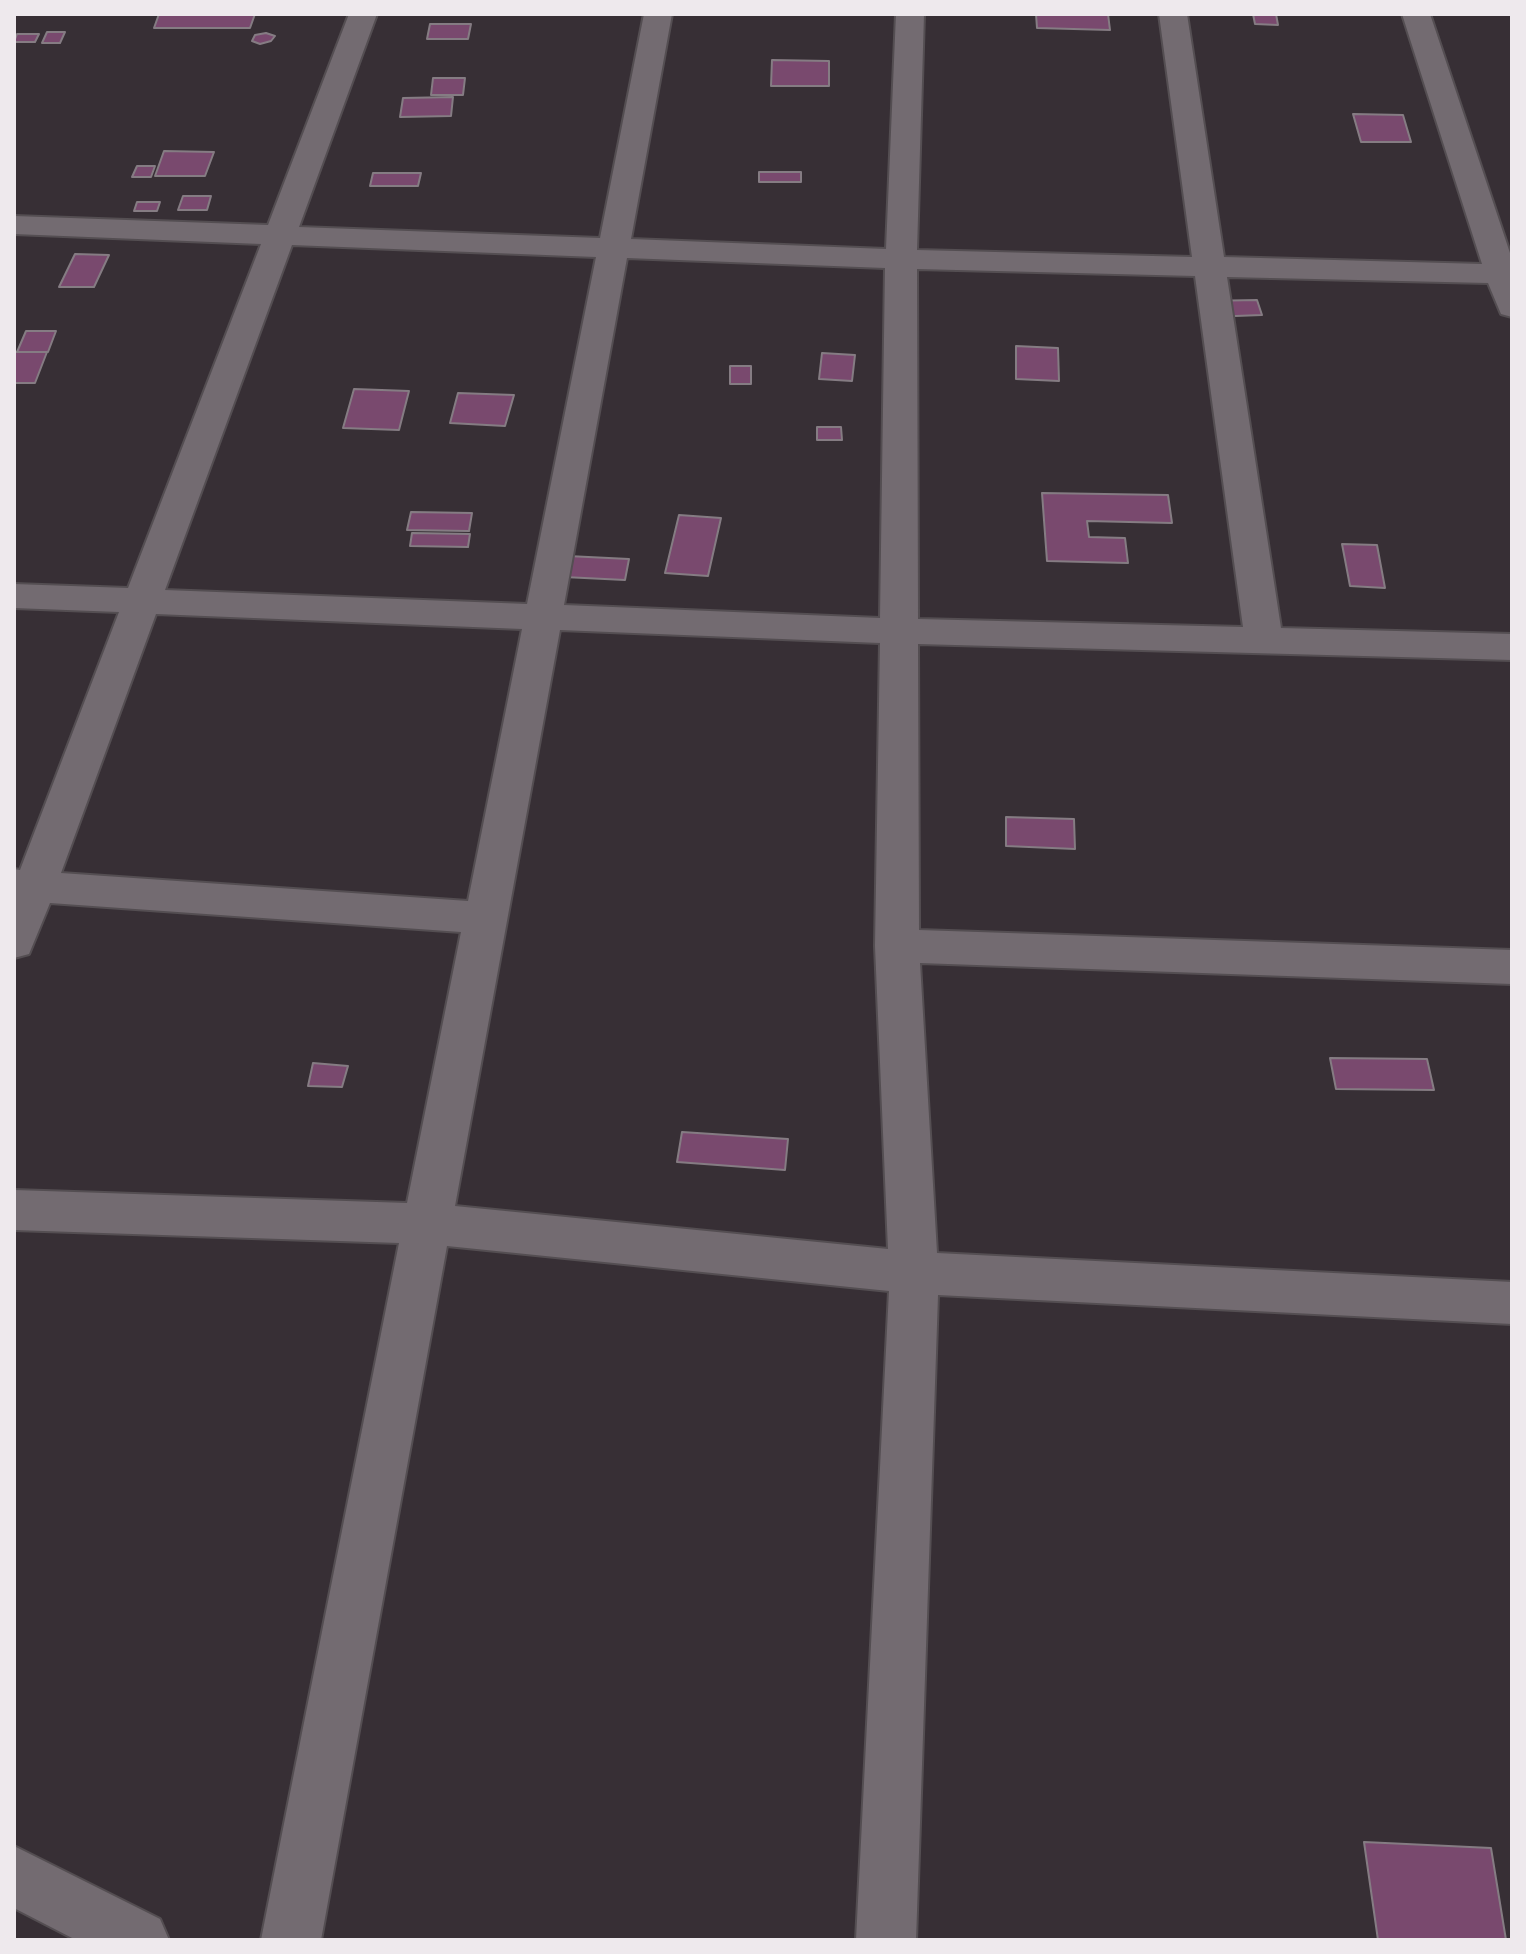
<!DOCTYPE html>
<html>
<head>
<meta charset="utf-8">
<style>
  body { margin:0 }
  #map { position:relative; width:1526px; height:1954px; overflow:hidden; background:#372f35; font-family:Inter,sans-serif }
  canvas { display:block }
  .frame { position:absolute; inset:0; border:16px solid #eee9ed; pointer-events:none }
</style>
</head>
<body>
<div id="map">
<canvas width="1526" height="1954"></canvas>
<div class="frame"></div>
</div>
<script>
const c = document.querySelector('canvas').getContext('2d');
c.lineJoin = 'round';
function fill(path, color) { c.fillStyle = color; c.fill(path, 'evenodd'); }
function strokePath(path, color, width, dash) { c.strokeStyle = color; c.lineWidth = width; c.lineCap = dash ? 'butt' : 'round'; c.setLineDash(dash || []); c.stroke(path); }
const building = new Path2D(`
  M159,14H255L250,28H154Z
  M1036,14H1108L1110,30L1037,28Z
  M1253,14H1276L1278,25L1255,24Z
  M430,24H471L468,39H427Z
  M47,32H65L60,43H42Z
  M266,33L275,36L271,41L260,44L252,41L255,35Z
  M17,34H39L35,42H14Z
  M772,60L829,61V86H771Z
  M433,78H465L463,95H431Z
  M453,97L451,116L400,117L403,98Z
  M1353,114L1403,115L1411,142H1361Z
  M164,151L214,152L205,176H155Z
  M137,166H155L151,177H132Z
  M759,172H801V182H759Z
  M373,173H421L418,186H370Z
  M183,196H211L207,210H178Z
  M137,202H160L157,211H134Z
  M75,254L109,255L94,287H59Z
  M1257,300L1262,315L1209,317L1204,301Z
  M26,331H56L48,352H17Z
  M1016,346L1058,348L1059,381L1016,379Z
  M14,352H47L35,383H14Z
  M822,353L855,355L852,381L819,379Z
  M730,366H751V384H730Z
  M354,389L409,391L399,430L343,428Z
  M458,393L514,395L505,426L450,423Z
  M817,427H841L842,440H817Z
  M1042,493L1168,495L1172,523L1087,521L1089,537L1125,538L1128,563L1047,561Z
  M411,512L472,513L469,531L407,530Z
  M679,515L721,518L708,576L665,573Z
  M412,533L470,534L468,547L410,546Z
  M1342,544L1377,545L1385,588L1350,586Z
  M568,556L629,559L625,580L564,577Z
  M1006,817L1074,819L1075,849L1006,846Z
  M1330,1058L1427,1059L1434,1090L1336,1089Z
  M313,1063L348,1066L342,1087L308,1086Z
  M682,1132L788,1139L785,1170L677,1162Z
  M1364,1842L1491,1848L1506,1940H1378Z`);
fill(building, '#79496e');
strokePath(building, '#857c83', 2);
const minor = new Path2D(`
  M349,14H377L299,227L600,238L644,14H672L631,239L886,249L896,14H924L917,250L1192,257L1159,14H1187L1224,257L1482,264L1402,14H1430L1512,259V317L1501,314L1488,283L1227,277L1281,628L1512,634V660L918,644L919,930L1512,950V984L920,963L937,1253L1512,1282V1324L938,1295L916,1940H856L889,1291L447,1246L321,1940H261L399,1243L14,1230V1190L407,1203L461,932L50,903L29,954L14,958V869L20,870L119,612L14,608V584L128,588L261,244L14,234V216L268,225ZM292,245L596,257L527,604L165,590ZM627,258L885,268L880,618L564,605ZM917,269L1195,276L1243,627L918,619ZM156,614L522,629L468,901L61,873ZM560,630L880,643L875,946L888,1249L455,1206Z
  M14,1846L160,1919L169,1940H76L14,1908Z`);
strokePath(minor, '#544e52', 4);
fill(minor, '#736b71');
</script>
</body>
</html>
